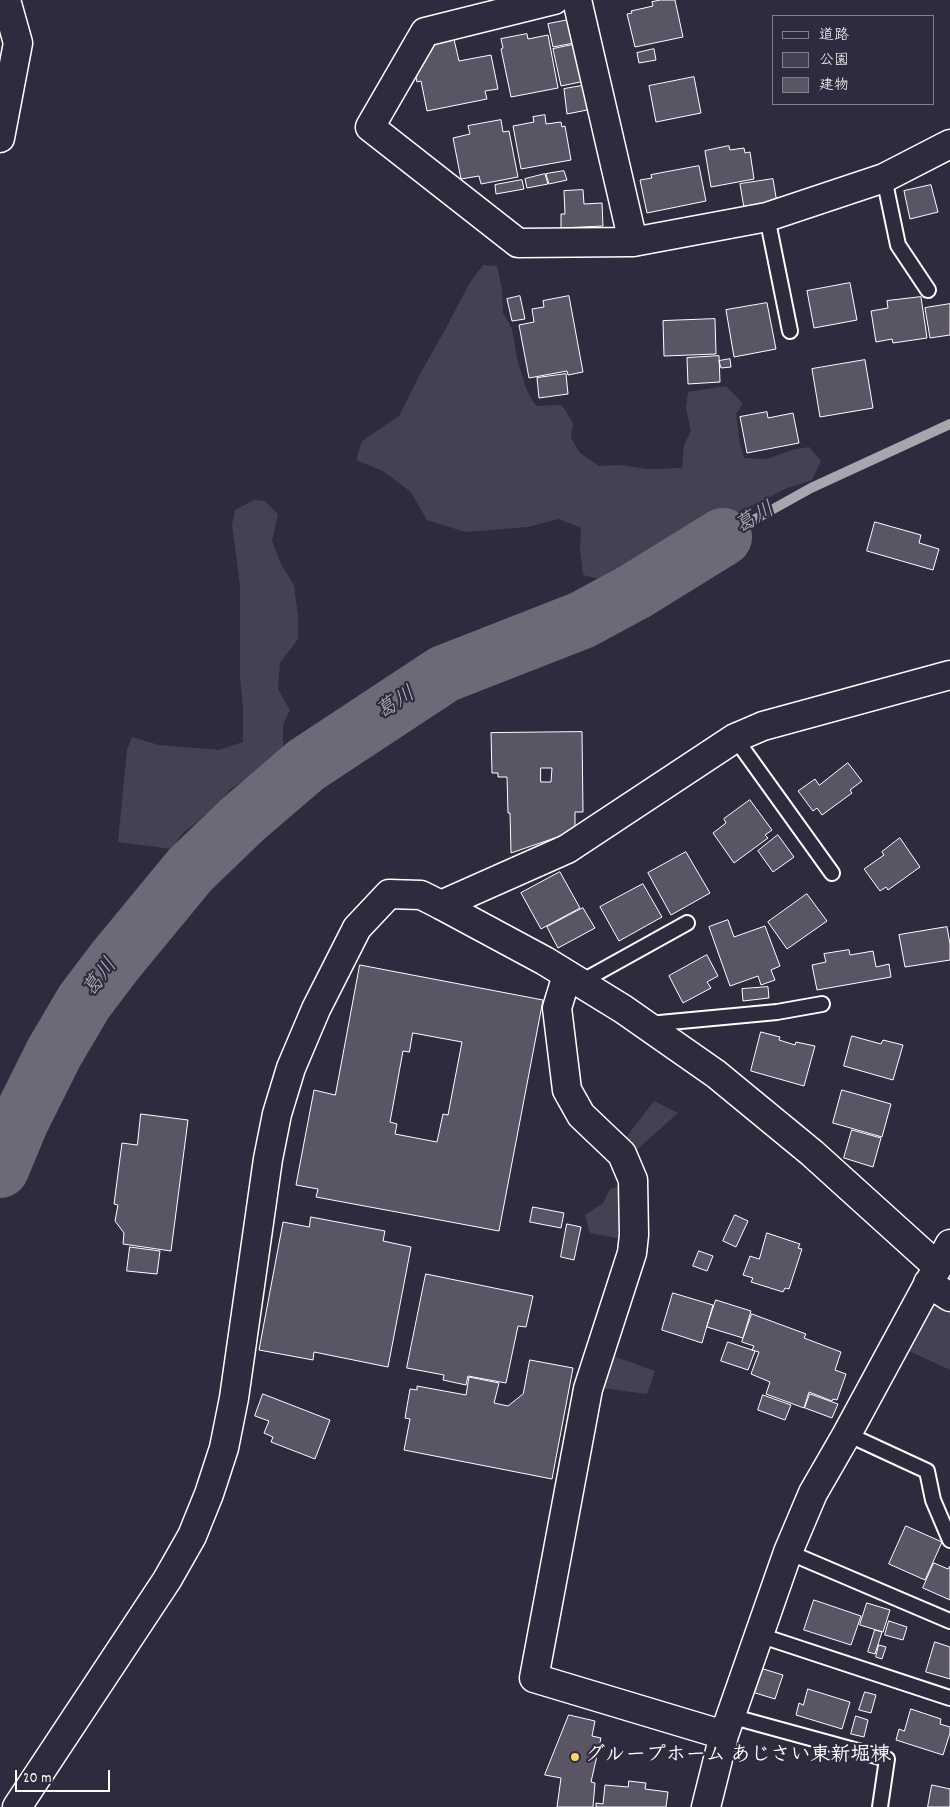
<!DOCTYPE html>
<html>
<head>
<meta charset="utf-8">
<style>
  body { margin:0 }
  #map { position:relative; width:950px; height:1807px; overflow:hidden; background:#2f2a3d; font-family:Dekko,"Klee One",sans-serif }
  canvas { display:block }
  .legend { position:absolute; left:772px; top:15px; width:162px; height:90px; box-sizing:border-box; background:#2f2a3d; border:1px solid #827f8b; margin:0; padding:6px 9px; list-style:none; font-size:15px; color:#fff }
  .legend li { display:flex; align-items:center; gap:10px; height:25px }
  .legend b { width:25px; border:1px solid #827f8b }
  .scale { position:absolute; left:15px; top:1770px; width:95px; height:22px; box-sizing:border-box; border:2px solid #fff; border-top:0; padding-left:6px; font-size:15px; line-height:18px; white-space:nowrap; color:#fff; -webkit-text-stroke:4px #2f2a3d; paint-order:stroke }
</style>
</head>
<body>
<div id="map">
<canvas width="950" height="1807"></canvas>
<ul class="legend">
<li><b style="height:6px;background:#2f2a3d"></b>道路</li>
<li><b style="height:14px;background:#464152"></b>公園</li>
<li><b style="height:14px;background:#595564"></b>建物</li>
</ul>
<div class="scale">20 m</div>
</div>
<script>
const c = document.querySelector('canvas').getContext('2d');
c.lineJoin = 'round';
function fill(path, color) { c.fillStyle = color; c.fill(path, 'evenodd'); }
function strokePath(path, color, width, dash) { c.strokeStyle = color; c.lineWidth = width; c.lineCap = dash ? 'butt' : 'round'; c.setLineDash(dash || []); c.stroke(path); }
function drawText(font, color, halo, rows, align = 'center') {
  c.font = font + ' Dekko,"Klee One",sans-serif'; c.lineWidth = 4.5; c.setLineDash([]); c.textBaseline = 'middle'; c.strokeStyle = halo; c.fillStyle = color; for (const [text, x, y, turn = 0] of rows) {
    c.save(); c.translate(x, y); c.rotate((+turn || 0) * Math.PI / 180); c.textAlign = isNaN(turn) ? turn : align; if (halo) c.strokeText(text, 0, 0); c.fillText(text, 0, 0); c.restore();
  }
}
fill(new Path2D(`
  M483,265L497,266L502,290L503,313L512,329L517,359L526,388L533,402L537,406L562,405L573,423L571,438L580,453L599,466L620,465L648,469L682,468L684,445L691,431L686,408L688,392L726,386L743,404L736,414L740,444L744,458L767,459L792,450L809,447L821,461L812,480L785,489L762,501L717,521L699,532L669,541L627,573L600,579L583,575L580,550L581,528L559,519L527,527L465,532L427,520L411,492L383,471L356,460L362,441L399,416L419,376L446,328L469,284Z
  M254,500L265,501L278,514L272,541L281,564L294,585L298,616V639L280,663L278,689L290,710L283,725V752L231,789L211,810L182,834L172,849L118,842L127,750L132,737L159,745L219,750L243,742V706L240,678V585L232,525L235,510Z
  M654,1101L678,1113L631,1155L621,1144Z
  M617,1187H625L627,1240L590,1233L585,1215L603,1203L610,1189Z
  M937,1301L950,1310V1370L909,1351Z
  M605,1353L655,1371L647,1394L594,1387Z`), '#464152');
strokePath(new Path2D(`
  M723,537L811,488L950,424`), '#a7a6ad', 10);
strokePath(new Path2D(`
  M0,1169L20,1121L54,1053L84,1002L115,961L190,870L243,819L306,765L444,674L582,620L634,592L723,537`), '#6d6a77', 58);
const building = new Path2D(`
  M661,0H675L683,37L635,47L627,14L632,13L631,11L653,6L652,2Z
  M574,19L579,42L553,47L548,24Z
  M527,34L528,39L548,35L558,88L511,97L501,49L503,48L501,39Z
  M453,35L459,61L491,55L498,89L485,91L487,99L427,111L421,81L417,82L412,59L424,41Z
  M577,44L585,81L561,86L553,49Z
  M654,49L656,60L639,63L637,53Z
  M694,77L701,113L656,122L649,86Z
  M587,85L592,109L567,114L564,89Z
  M545,115L546,124L561,122L562,127L565,126L571,160L521,169L513,126L534,122L533,117Z
  M501,120L503,132L509,131L518,177L481,184L479,176L461,179L453,138L470,134L468,126Z
  M729,146L730,150L744,148L745,153L750,152L754,179L711,187L705,151Z
  M699,166L706,201L647,213L640,180L652,178L651,175Z
  M564,171L567,180L549,184L546,174Z
  M545,174L548,184L527,188L525,179Z
  M773,179L777,203L744,208L740,184Z
  M522,180L524,189L496,194L495,185Z
  M931,185L938,212L910,219L904,191Z
  M583,190L584,204L602,203L603,226L561,228V214H565L564,191Z
  M850,283L857,320L814,328L807,291Z
  M520,296L525,319L512,321L507,299Z
  M569,296L583,372L568,375L567,371L529,378L519,325L534,322L532,309L544,307L543,301Z
  M921,297L927,338L893,343L892,339L876,342L871,311L888,308L887,301Z
  M767,303L776,349L734,357L726,310Z
  M950,304V335L930,338L925,308Z
  M715,319L716,354L664,356L663,321Z
  M719,356L720,382L688,384L687,358Z
  M730,359L731,367L721,368L719,361Z
  M865,360L873,408L820,417L812,369Z
  M566,374L568,394L539,398L537,378Z
  M767,412L768,418L793,413L799,443L747,453L740,417Z
  M875,522L921,535L919,543L939,549L933,570L867,551Z
  M582,732L583,812H575V831L511,853L510,813H508L507,777H498V773H492L491,733ZM541,768H552L551,782H541Z
  M848,763L862,781L850,790L852,793L822,815L817,808L813,811L798,791L815,779L819,785Z
  M750,800L772,830L765,835L768,838L734,863L713,833L726,823L724,819Z
  M778,835L794,857L773,872L758,851Z
  M900,838L920,867L888,890L886,887L880,891L864,869L884,855L882,852Z
  M686,852L710,893L671,915L648,873Z
  M560,872L580,908L541,929L521,893Z
  M643,884L662,917L619,941L600,907Z
  M807,894L827,921L787,949L768,922Z
  M583,908L595,928L558,948L547,927Z
  M728,920L734,937L765,926L780,966L771,970L775,980L761,985L758,976L730,986L709,927Z
  M947,927L950,944V960L905,967L899,935Z
  M849,950L850,955L873,951L876,967L889,964L891,977L817,990L812,965L826,962L824,954Z
  M707,955L718,976L707,982L711,988L683,1003L669,976Z
  M360,965L543,1000L499,1231L316,1197L318,1189L296,1185L314,1090L335,1095ZM413,1033L462,1042L448,1115L443,1114L437,1142L395,1134L397,1124L390,1122L403,1051L409,1052Z
  M768,987L769,998L743,1001L742,989Z
  M761,1032L780,1037L779,1040L795,1045L796,1042L815,1046L804,1086L751,1071Z
  M852,1036L881,1044L883,1040L903,1045L893,1080L844,1066Z
  M842,1090L891,1104L882,1137L833,1123Z
  M141,1114L188,1120L171,1251L123,1244L124,1233L115,1221L118,1205L114,1204L122,1143L137,1145Z
  M852,1130L881,1138L873,1167L844,1158Z
  M533,1207L564,1213L561,1228L530,1222Z
  M735,1215L748,1221L736,1247L723,1241Z
  M311,1217L385,1231L383,1241L411,1247L388,1367L314,1352L313,1360L259,1350L283,1222L309,1227Z
  M567,1224L581,1227L574,1260L561,1257Z
  M767,1233L800,1244L798,1248L802,1249L789,1289L785,1288L783,1292L751,1282L753,1278L743,1275L750,1256L759,1259Z
  M130,1247L160,1251L157,1274L127,1271Z
  M699,1251L713,1256L707,1271L693,1266Z
  M426,1274L533,1296L526,1327L518,1326L506,1383L468,1376L466,1385L443,1380L444,1375L407,1368Z
  M673,1293L713,1305L702,1343L662,1330Z
  M716,1300L751,1311L743,1338L707,1327Z
  M752,1314L806,1334L804,1338L841,1352L835,1370L846,1374L837,1400L833,1399L832,1401L809,1392L804,1408L766,1394L770,1382L751,1374L759,1352L752,1350L754,1346L742,1342Z
  M728,1342L755,1351L748,1370L721,1361Z
  M530,1360L573,1368L552,1479L404,1450L410,1419L405,1418L410,1389L417,1390V1386L466,1395L469,1377L499,1383L494,1403L508,1406L523,1394Z
  M263,1394L330,1420L315,1459L271,1442L273,1437L264,1433L269,1421L255,1416Z
  M810,1394L838,1404L832,1418L805,1408Z
  M763,1395L791,1405L785,1420L758,1410Z
  M906,1526L942,1542L925,1580L889,1564Z
  M934,1563L948,1569L950,1566V1600L923,1588Z
  M814,1600L861,1616L851,1645L804,1630Z
  M867,1603L890,1610L883,1632L860,1625Z
  M889,1621L907,1627L903,1640L885,1635Z
  M875,1630L882,1632L875,1654L868,1652Z
  M935,1642L950,1647V1679L926,1672Z
  M879,1645L886,1647L882,1659L876,1657Z
  M760,1668L783,1675L775,1699L752,1692Z
  M808,1689L850,1702L842,1729L796,1715L799,1703L803,1705Z
  M865,1692L876,1695L871,1713L859,1710Z
  M911,1709L941,1719L940,1724L950,1727V1733L943,1755L896,1740L899,1729L904,1731Z
  M569,1715L595,1721L592,1736L601,1738L591,1782L595,1783L593,1807H557L561,1778L545,1775Z
  M856,1716L868,1720L864,1737L851,1734Z
  M629,1781L646,1783L645,1789L668,1792L666,1807H596V1803L603,1804L605,1785L628,1787Z
  M932,1785L950,1789V1807H928Z`);
fill(building, '#595564');
strokePath(building, '#fff', 1);
const lane = new Path2D(`
  M884,178L898,245L928,290
  M767,217L790,331
  M735,738L832,873
  M579,983L687,923
  M649,1024L777,1012L822,1004
  M847,1434L927,1471L933,1500L950,1540
  M788,1552L950,1621
  M759,1635L950,1698
  M730,1716L887,1759L880,1807`);
const street = new Path2D(`
  M554,0L425,32L370,127L518,243L633,242L767,217L884,178L950,144
  M577,0L633,242
  M441,905L567,849L735,738L763,726L950,675
  M567,975L557,1008L567,1090L581,1115L622,1154L633,1180L634,1235L632,1253L588,1389L534,1678L724,1735
  M928,1283L950,1297
  M706,1807L724,1735L788,1552L813,1493L847,1434L950,1244`);
const secondary = new Path2D(`
  M0,138L18,43L6,0
  M17,1807L167,1580L192,1536L209,1494L224,1448L234,1398L268,1159L277,1114L291,1068L316,1009L357,928L389,894L421,895L441,905L545,961L623,1009L716,1074L812,1153L938,1267`);
strokePath(lane, '#fff', 18);
strokePath(street, '#fff', 31);
strokePath(secondary, '#fff', 31);
strokePath(lane, '#2f2a3d', 14);
strokePath(street, '#2f2a3d', 28);
strokePath(secondary, '#2f2a3d', 28);
for (const [x, y, r, color] of [
  [575,1757,5,"#ffd166"]
]) { const dot = new Path2D(); dot.arc(x, y, r, 0, 2 * Math.PI); c.fillStyle = color; c.fill(dot); strokePath(dot, '#2f2a3d', 2); }
drawText('bold 20px', '#fff', '#2f2a3d', [
  ["グループホーム あじさい東新堀棟",585,1757]
], 'left');
drawText('italic 21px', '#b6b4bb', '#2f2a3d', [
  ["葛川",756,520,-30],
  ["葛川",397,705,-33],
  ["葛川",102,979,-53]
]);
</script>
</body>
</html>
